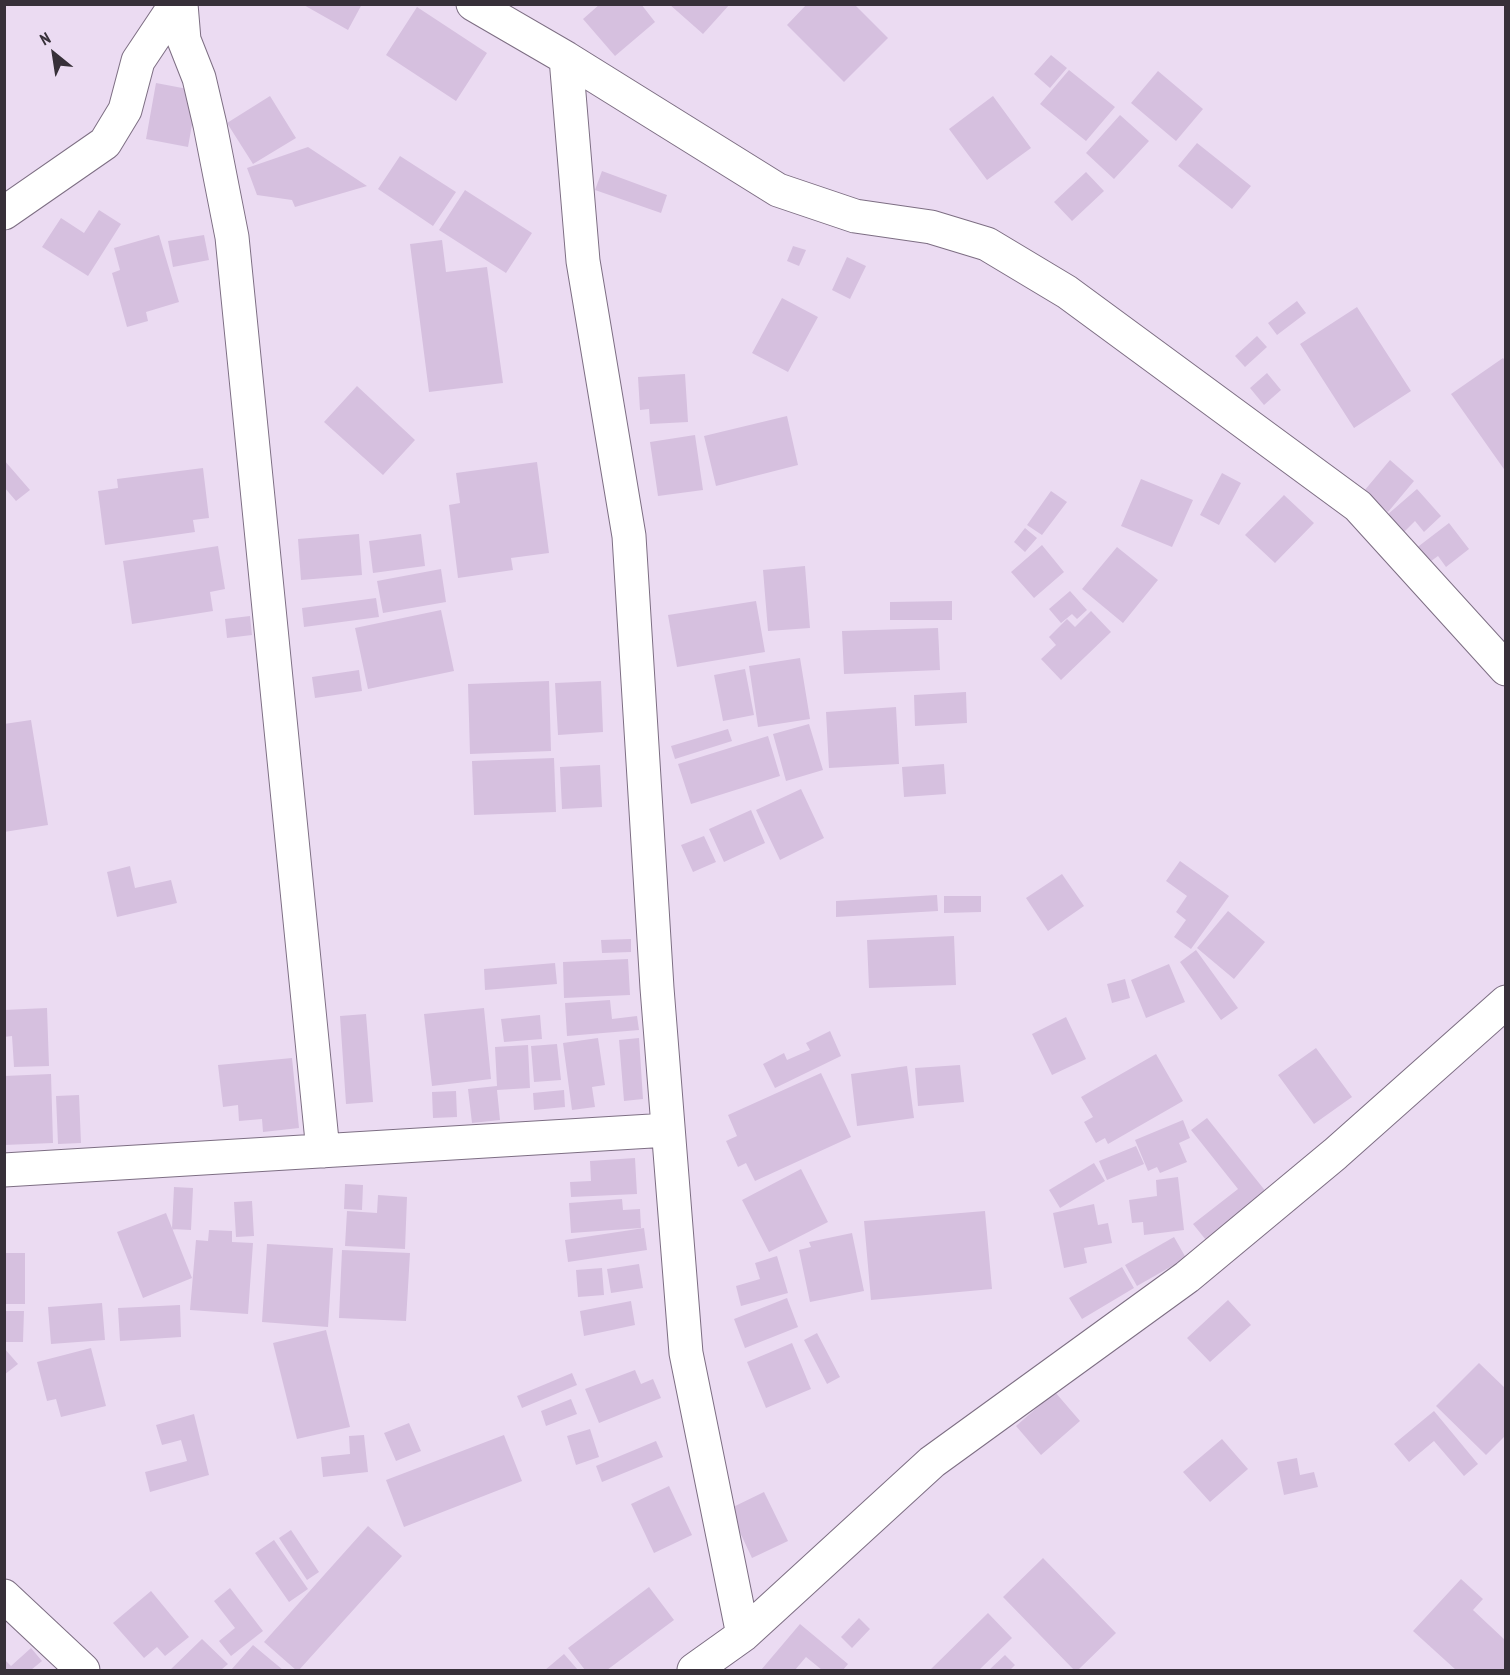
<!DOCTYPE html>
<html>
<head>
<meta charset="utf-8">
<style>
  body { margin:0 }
  #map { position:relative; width:1510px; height:1675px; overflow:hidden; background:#ebdbf2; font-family:"PT Sans Narrow",sans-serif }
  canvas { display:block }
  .frame { position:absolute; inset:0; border:6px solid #373039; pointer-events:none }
  .north { position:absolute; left:24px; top:24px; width:60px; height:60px; -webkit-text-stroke:4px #ebdbf2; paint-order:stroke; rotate:330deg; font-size:16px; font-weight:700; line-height:24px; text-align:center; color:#373039 }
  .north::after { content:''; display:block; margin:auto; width:21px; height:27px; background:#373039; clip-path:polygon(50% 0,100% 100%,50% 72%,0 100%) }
</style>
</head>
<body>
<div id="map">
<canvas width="1510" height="1675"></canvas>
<div class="frame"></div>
<div class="north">N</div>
</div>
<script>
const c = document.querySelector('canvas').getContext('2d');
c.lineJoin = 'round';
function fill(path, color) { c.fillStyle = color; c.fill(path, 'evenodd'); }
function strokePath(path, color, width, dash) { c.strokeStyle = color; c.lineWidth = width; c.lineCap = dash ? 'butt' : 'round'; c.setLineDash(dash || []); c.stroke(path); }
fill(new Path2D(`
  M302,4H362L348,30Z
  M600,4H641L655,22L615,56L583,19Z
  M669,4H730L703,34Z
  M807,4H854L888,38L844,82L787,25Z
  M417,7L487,53L456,101L386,55Z
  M1051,55L1067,68L1050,88L1034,74Z
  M1069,70L1115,107L1086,141L1040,104Z
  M1158,71L1203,109L1176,141L1131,103Z
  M156,83L198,91L188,147L146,139Z
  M270,96L296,138L253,164L227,123Z
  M993,96L1031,148L987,180L949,129Z
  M1120,115L1149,141L1114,179L1086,153Z
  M1197,143L1251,186L1232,209L1178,166Z
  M308,147L367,186L295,207L292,200L257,195L247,168Z
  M400,156L456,192L433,226L378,189Z
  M602,171L667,195L661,213L595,190Z
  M1086,172L1104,191L1072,221L1054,202Z
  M465,190L532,233L506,273L439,230Z
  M99,210L121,224L88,276L42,247L61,218L84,233Z
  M159,235L179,302L146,312L148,321L127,327L112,273L120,270L114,248Z
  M204,235L209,260L173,267L168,241Z
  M442,240L446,272L487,267L503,383L429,392L410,244Z
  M793,246L806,250L799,266L787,261Z
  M847,257L866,266L850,299L832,290Z
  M782,298L818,317L788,372L752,353Z
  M1297,301L1306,313L1277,335L1268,323Z
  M1357,307L1411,391L1354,428L1300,344Z
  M1257,336L1267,347L1245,367L1235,356Z
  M1503,358L1506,362V472L1451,394Z
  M1267,373L1281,390L1264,405L1250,388Z
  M685,374L688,422L650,424L649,409L640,410L638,377Z
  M357,386L415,440L383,475L324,422Z
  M787,416L798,465L716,486L704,436Z
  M695,435L703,490L658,496L650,442Z
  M4,460L30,490L16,501L4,487Z
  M1390,460L1414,481L1388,512L1364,491Z
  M537,462L549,553L511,558L513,570L458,578L449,505L460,503L456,473Z
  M203,468L209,518L193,520L195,532L105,545L98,491L118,488L117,479Z
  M1222,473L1241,483L1219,525L1200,515Z
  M1141,479L1193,500L1172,547L1121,526Z
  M1417,489L1441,516L1424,532L1415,521L1403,533L1387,515Z
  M1051,491L1067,502L1042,535L1027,525Z
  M1284,495L1314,523L1275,563L1245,535Z
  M1449,523L1469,549L1446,567L1438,556L1427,564L1415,549Z
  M1025,528L1037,538L1025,552L1014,542Z
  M359,534L362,575L301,580L298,539Z
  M421,534L425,566L373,573L369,541Z
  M1042,545L1064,572L1034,598L1011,572Z
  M218,546L225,589L210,592L213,611L132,624L123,561Z
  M1117,547L1158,580L1123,623L1082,589Z
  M805,566L810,628L768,631L763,570Z
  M441,569L446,602L383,613L377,581Z
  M1070,591L1087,610L1077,619L1072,614L1061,623L1049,609Z
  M376,598L379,617L304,627L302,608Z
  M756,601L765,652L677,667L668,615Z
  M952,601V620H890V602Z
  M441,610L454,671L368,689L355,628Z
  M1091,611L1111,632L1061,680L1041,659L1056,645L1049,637L1067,619L1075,627Z
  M250,616L252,635L227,638L225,619Z
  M938,628L940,670L844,674L842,631Z
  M800,658L810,719L758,727L749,666Z
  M745,669L754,715L723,721L714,675Z
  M359,670L362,691L315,698L312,677Z
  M549,681L551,751L470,754L468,684Z
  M601,681L603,732L558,735L555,683Z
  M966,692L967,723L915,726L914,695Z
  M896,707L899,764L829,768L826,712Z
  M31,720L48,825L4,832V724Z
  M809,724L823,770L786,781L773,734Z
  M728,729L732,741L675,759L671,746Z
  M768,736L780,776L691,804L678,764Z
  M554,758L556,812L474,815L472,761Z
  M944,764L946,794L904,797L902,767Z
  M600,765L602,807L562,809L560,767Z
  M801,789L824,838L780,860L756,810Z
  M751,810L765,843L724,862L709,829Z
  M704,836L716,862L693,872L681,845Z
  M1180,861L1229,896L1191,949L1174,937L1186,920L1176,912L1187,896L1166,881Z
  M130,866L135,888L171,880L177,903L117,917L107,872Z
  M1062,874L1084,906L1048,931L1026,898Z
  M937,895L938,911L836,917V901Z
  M944,896H981V912L944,913Z
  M1228,911L1265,942L1234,979L1197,948Z
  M954,936L956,985L869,988L867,940Z
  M631,939V952L602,953L601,940Z
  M1196,950L1238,1008L1221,1020L1180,962Z
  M628,959L630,995L564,998L563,962Z
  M555,963L557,984L485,990L484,969Z
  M1169,964L1185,1002L1146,1018L1131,980Z
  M1125,979L1130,998L1112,1003L1107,984Z
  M610,1000L612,1019L637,1016L639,1030L567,1036L565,1003Z
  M47,1008L49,1066L14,1067L12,1036L4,1037V1010Z
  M484,1008L491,1079L432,1086L424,1014Z
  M366,1014L373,1102L346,1104L340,1016Z
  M540,1015L542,1039L504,1042L501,1019Z
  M1066,1017L1086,1059L1052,1075L1032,1034Z
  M830,1031L841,1056L775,1088L763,1064L784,1053L787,1060L810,1050L806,1043Z
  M598,1038L605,1085L592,1087L595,1107L572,1110L563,1043Z
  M639,1038L643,1099L624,1101L619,1040Z
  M557,1044L561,1080L534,1082L531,1046Z
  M528,1045L530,1088L497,1090L500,1120L472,1123L468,1089L497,1086L495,1047Z
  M1316,1048L1352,1097L1314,1124L1278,1075Z
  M1156,1054L1183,1101L1108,1144L1105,1138L1096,1143L1084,1122L1093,1117L1081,1097Z
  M292,1058L299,1128L263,1132L262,1119L239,1121L238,1105L223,1107L218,1065Z
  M960,1065L964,1102L918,1106L915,1068Z
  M907,1066L914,1118L857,1126L851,1074Z
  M821,1073L851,1137L755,1181L746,1163L738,1167L726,1141L737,1136L728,1115Z
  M51,1074L53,1143L4,1145V1076Z
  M564,1090L565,1107L534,1110L533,1093Z
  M456,1091L457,1117L433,1118L432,1092Z
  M79,1095L81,1143L58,1144L56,1096Z
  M1207,1118L1267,1193L1206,1240L1193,1224L1238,1189L1191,1130Z
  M1183,1120L1190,1138L1179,1143L1187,1162L1160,1173L1157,1167L1148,1171L1135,1140Z
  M1136,1146L1144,1164L1107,1180L1099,1161Z
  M635,1158L637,1194L571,1197L570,1182L591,1181L590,1161Z
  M1094,1163L1105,1181L1060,1208L1049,1190Z
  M801,1169L828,1222L769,1252L742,1200Z
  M1178,1177L1184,1230L1144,1235L1143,1222L1132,1223L1129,1200L1157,1196L1156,1180Z
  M345,1184L363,1185L362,1210L344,1209Z
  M174,1187L193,1188L191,1230L172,1229Z
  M378,1195L407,1197L405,1249L345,1246L347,1211L377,1213Z
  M622,1199L623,1210L640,1209L641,1228L571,1233L569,1203Z
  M252,1201L254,1236L236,1237L234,1202Z
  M1094,1204L1098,1225L1108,1223L1112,1243L1084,1248L1087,1263L1064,1268L1053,1213Z
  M985,1211L992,1289L871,1300L864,1221Z
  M166,1213L192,1278L143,1298L117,1232Z
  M644,1228L647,1250L568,1262L565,1240Z
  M209,1230L232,1231V1242L253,1243L248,1314L190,1310L196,1240L208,1241Z
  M852,1233L864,1291L810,1302L799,1250L811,1247L809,1242Z
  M1174,1237L1186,1258L1137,1286L1125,1265Z
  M267,1244L333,1248L328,1327L262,1322Z
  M342,1250L410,1253L406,1321L339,1318Z
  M4,1253H25V1304H4Z
  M777,1256L788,1293L741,1306L736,1286L760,1279L755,1263Z
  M639,1264L643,1288L611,1293L607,1269Z
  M1122,1267L1134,1288L1082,1319L1069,1298Z
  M602,1268L604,1295L578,1297L576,1270Z
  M787,1298L798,1327L745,1348L734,1319Z
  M1228,1300L1251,1325L1210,1362L1187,1338Z
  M631,1301L635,1325L584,1336L580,1311Z
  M102,1303L105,1340L51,1344L48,1307Z
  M180,1305L181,1337L120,1341L118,1308Z
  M4,1311H24L23,1342H4Z
  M326,1330L350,1427L297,1439L273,1343Z
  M817,1333L840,1377L827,1384L804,1340Z
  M792,1343L811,1389L766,1408L747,1362Z
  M4,1348L18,1364L4,1375Z
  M91,1348L106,1406L61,1417L56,1399L47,1401L37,1362Z
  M1479,1363L1506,1389V1435L1486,1455L1436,1406Z
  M635,1370L641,1384L653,1379L661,1398L599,1423L585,1389Z
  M572,1373L577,1385L522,1408L517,1396Z
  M1055,1392L1080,1421L1041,1455L1016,1426Z
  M571,1399L577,1414L546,1426L541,1411Z
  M1434,1411L1478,1464L1464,1476L1434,1441L1409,1462L1394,1444Z
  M194,1414L209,1475L150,1492L145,1472L187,1461L181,1440L162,1445L156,1425Z
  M409,1423L421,1451L396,1461L384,1433Z
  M590,1429L599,1457L576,1465L567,1436Z
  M364,1435L368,1472L323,1477L321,1457L350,1454L349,1436Z
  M504,1435L522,1481L404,1527L386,1480Z
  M1222,1439L1248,1469L1210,1502L1183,1472Z
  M656,1441L663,1457L602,1482L596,1466Z
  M1297,1458L1300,1475L1314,1472L1318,1487L1284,1495L1277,1462Z
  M669,1486L692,1535L654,1553L631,1504Z
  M764,1492L788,1541L752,1558L729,1509Z
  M368,1526L402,1556L299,1670H296L264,1642Z
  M291,1530L319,1572L307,1580L279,1538Z
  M274,1540L308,1589L289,1602L255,1553Z
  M1043,1558L1116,1633L1078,1670H1074L1003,1597Z
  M1461,1579L1483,1599L1473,1610L1506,1641L1505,1670H1456L1413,1631Z
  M649,1587L674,1620L607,1670H585L568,1648Z
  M230,1588L263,1631L231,1656L219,1641L235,1628L214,1601Z
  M151,1591L189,1637L165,1656L157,1647L144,1658L113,1623Z
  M988,1613L1012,1638L979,1670H930Z
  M859,1618L870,1629L852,1648L841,1637Z
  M800,1624L848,1664L843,1670H822L806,1657L795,1670H761Z
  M202,1639L228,1664L221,1670H170Z
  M253,1645L283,1670H231Z
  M31,1648L42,1661L31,1670H4V1659L11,1666Z
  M564,1654L578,1670H545Z
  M1005,1655L1015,1665L1010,1670H989Z`), '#d6c0df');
const minor = new Path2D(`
  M181,4L184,40L199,78L210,125L232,237L323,1151
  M473,4L566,58L778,190L855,216L931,227L987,244L1067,292L1358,506L1506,669
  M566,58L583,261L629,536L657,988L686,1353L743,1635
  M4,213L105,143L125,110L138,61L176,4
  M4,1170L668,1130
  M4,1596L83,1670
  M694,1670L743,1635L932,1462L1187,1277L1335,1154L1506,1002`);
strokePath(minor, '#7d6e83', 35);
strokePath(minor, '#fff', 33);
</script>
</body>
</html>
